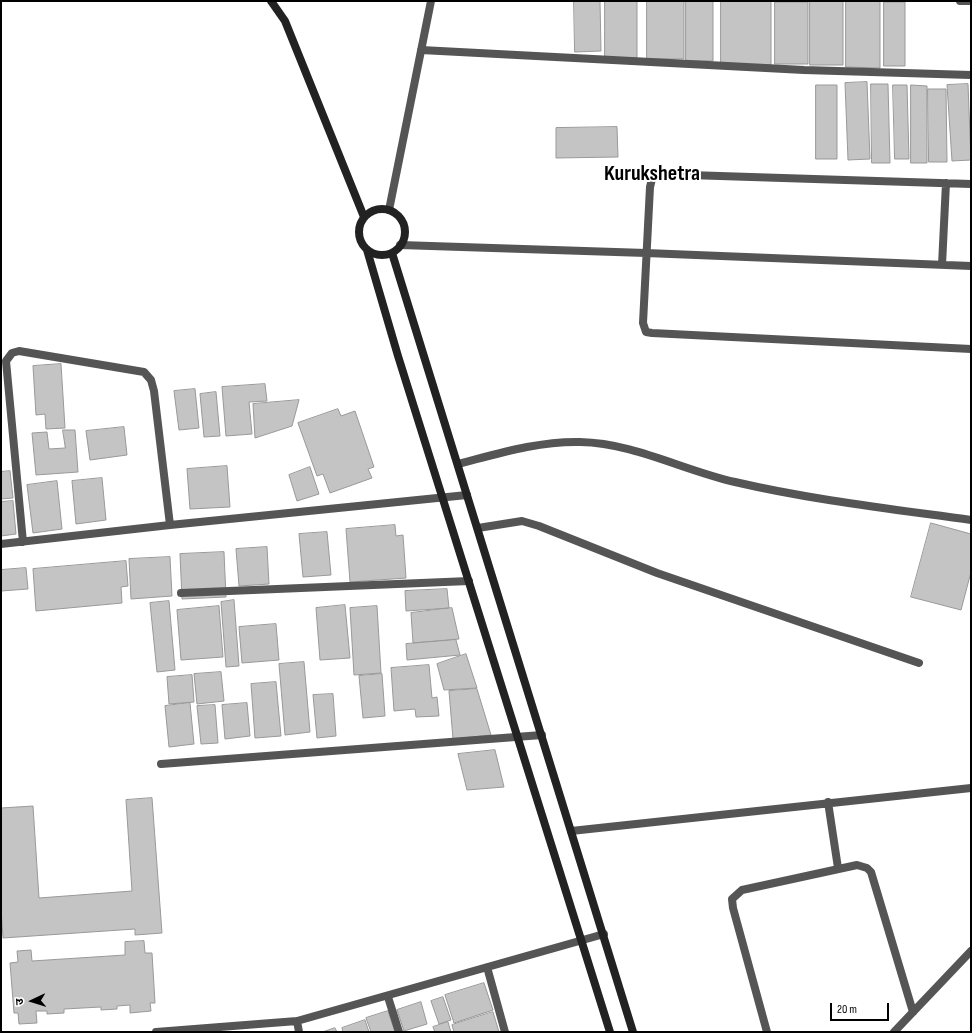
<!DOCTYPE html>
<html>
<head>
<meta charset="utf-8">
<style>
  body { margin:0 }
  #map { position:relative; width:972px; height:1033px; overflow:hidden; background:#fff; font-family:"Sofia Sans Condensed","Noto Sans Devanagari",sans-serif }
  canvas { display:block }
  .frame { position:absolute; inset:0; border:2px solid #000; pointer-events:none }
  .north { position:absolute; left:12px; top:981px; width:40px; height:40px; -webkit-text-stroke:3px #fff; paint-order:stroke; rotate:266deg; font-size:11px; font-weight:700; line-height:16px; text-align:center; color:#000 }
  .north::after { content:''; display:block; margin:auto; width:14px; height:18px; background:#000; clip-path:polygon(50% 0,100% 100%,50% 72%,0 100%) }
  .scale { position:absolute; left:830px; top:1003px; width:59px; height:18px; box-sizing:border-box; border:2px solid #000; border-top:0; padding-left:5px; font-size:12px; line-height:14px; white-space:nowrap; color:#000; -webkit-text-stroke:3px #fff; paint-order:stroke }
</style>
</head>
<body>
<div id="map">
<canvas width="972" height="1033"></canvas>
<div class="frame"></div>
<div class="north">उ</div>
<div class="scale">20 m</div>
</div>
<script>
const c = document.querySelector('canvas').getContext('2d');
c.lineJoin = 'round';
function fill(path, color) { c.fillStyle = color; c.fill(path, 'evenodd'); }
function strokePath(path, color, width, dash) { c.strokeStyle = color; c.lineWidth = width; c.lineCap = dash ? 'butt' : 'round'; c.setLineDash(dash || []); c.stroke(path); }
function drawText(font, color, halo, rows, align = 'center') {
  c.font = font + ' "Sofia Sans Condensed",sans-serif'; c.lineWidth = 4; c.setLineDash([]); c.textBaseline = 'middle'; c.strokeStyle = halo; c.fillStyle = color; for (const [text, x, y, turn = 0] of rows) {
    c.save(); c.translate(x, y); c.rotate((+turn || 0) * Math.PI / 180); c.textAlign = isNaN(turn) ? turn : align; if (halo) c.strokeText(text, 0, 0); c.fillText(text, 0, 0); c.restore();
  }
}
const building = new Path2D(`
  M574,1H600L601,51L575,52Z
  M605,1H637V58H605Z
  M647,1H684V59H647Z
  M686,1H713V61H686Z
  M721,1H771V65H721Z
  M810,1H843V65H810Z
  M846,1H880V68L846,67Z
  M775,2H808V64H775Z
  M884,2H905V66H884Z
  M867,82L870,159L848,160L845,83Z
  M871,84H888L890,163H872Z
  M968,84L971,160L952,161L947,85Z
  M816,85H837V159H816Z
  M893,85H907L909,159H895Z
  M911,85L927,86V163H911Z
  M928,89H946L947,162H929Z
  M617,127L618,157L556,158V128Z
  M61,364L65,428L46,429L45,414L36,415L33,366Z
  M265,384L267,401L249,402L252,434L226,436L222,387Z
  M195,389L199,428L179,430L174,391Z
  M216,392L220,436L204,437L200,394Z
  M299,400L292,426L255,438L253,404Z
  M338,409L341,416L355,411L374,467L368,469L372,478L330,493L323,474L317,476L298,423Z
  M124,427L127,455L90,460L86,431Z
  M63,430H75L78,472L36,475L32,433L47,432L49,449L65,448Z
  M227,466L230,507L190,509L187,469Z
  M310,467L319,494L297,501L289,475Z
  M10,471L13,498L1,499V472Z
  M102,478L106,520L76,524L72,481Z
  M57,481L62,529L33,533L27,485Z
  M13,501L16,534L1,536V502Z
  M931,523L971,534V572L961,610L911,597Z
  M395,525L396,536L403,535L406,578L350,582L346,529Z
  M327,532L331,575L303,577L299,534Z
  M267,547L269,584L239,586L236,549Z
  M224,552L226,597L182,599L180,554Z
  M170,557L172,596L131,599L129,559Z
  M126,561L128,586L121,587L122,603L36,611L33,569Z
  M26,568L28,589L1,591V570Z
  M447,589L449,608L406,611L405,591Z
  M234,600L239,666L226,667L221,602Z
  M169,601L175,670L157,672L150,603Z
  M345,605L350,658L320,660L316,608Z
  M219,606L223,657L181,660L177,610Z
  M377,606L381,673L354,675L350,608Z
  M452,608L459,639L413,643L411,613Z
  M276,624L279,660L242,663L239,627Z
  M456,640L460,655L407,660L406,644Z
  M466,654L477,688L444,690L437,664Z
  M304,662L310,732L285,735L279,664Z
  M429,665L432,698L437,697L439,716L416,717L415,709L394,711L391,668Z
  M221,672L224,701L197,704L194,674Z
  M382,674L385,716L363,718L359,676Z
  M192,675L194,702L169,704L167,677Z
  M276,682L281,736L255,738L251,684Z
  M477,689L491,735L453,739L449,691Z
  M333,694L336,736L317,738L313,695Z
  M190,703L194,744L169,747L165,706Z
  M247,703L250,736L225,739L222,705Z
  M215,705L218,743L201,744L197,706Z
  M495,750L504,787L467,790L458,754Z
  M152,798L162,933L135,935V929L3,938L1,909V808L33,806L39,898L132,891L126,800Z
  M144,941L145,953H152L155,1003H150L151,1011L130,1013V1005L117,1006V1009L101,1010V1007L64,1009V1013L47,1014V1011H36L37,1023L19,1024L18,1013H14L10,963L18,962L17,951L31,950L32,961L125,955V942Z
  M484,983L493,1010L454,1023L445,995Z
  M443,997L451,1020L439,1024L431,1001Z
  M421,1002L427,1024L404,1031L397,1010Z
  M388,1011L395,1032H371L366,1018Z
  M493,1012L499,1032H454L452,1025Z
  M365,1020L369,1032H343L342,1028Z
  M448,1022L451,1032H435L433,1027Z
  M335,1028L337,1032H323Z`);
fill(building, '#c4c4c4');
strokePath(building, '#999', 1);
strokePath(new Path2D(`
  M478,528L522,521L539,526L657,573L919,663`), '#555', 8);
strokePath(new Path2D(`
  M960,1H971
  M421,50L804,70L971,75
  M971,184L657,174L652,179L650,187L643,323L646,332L652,333L971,349
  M389,210L431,1
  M400,245L646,253L971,266
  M942,265L946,183
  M458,464C497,454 538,441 580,442C634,443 682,470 735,482C812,500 892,509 971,520
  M23,542L6,361L12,353L19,351L144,372L151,380L154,391L170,525
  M1,544L170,525L467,495
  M181,593L469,581
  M161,764L542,735
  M828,802L838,868
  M571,831L971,788
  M487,967L505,1032
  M388,997L399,1032
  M297,1021L299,1032
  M156,1032L297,1021L604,934
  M767,1032L733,908L732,899L742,890L857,865L867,868L871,872L913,1012
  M894,1032L971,951`), '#555', 8);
strokePath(new Path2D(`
  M271,1L285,21L364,217
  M359 232a23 23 0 1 1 46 0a23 23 0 1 1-46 0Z
  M367,250L398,356L610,1032
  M392,253L633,1032`), '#222', 8);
drawText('bold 22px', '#000', '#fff', [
  ["Kurukshetra",652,174]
]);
</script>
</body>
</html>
